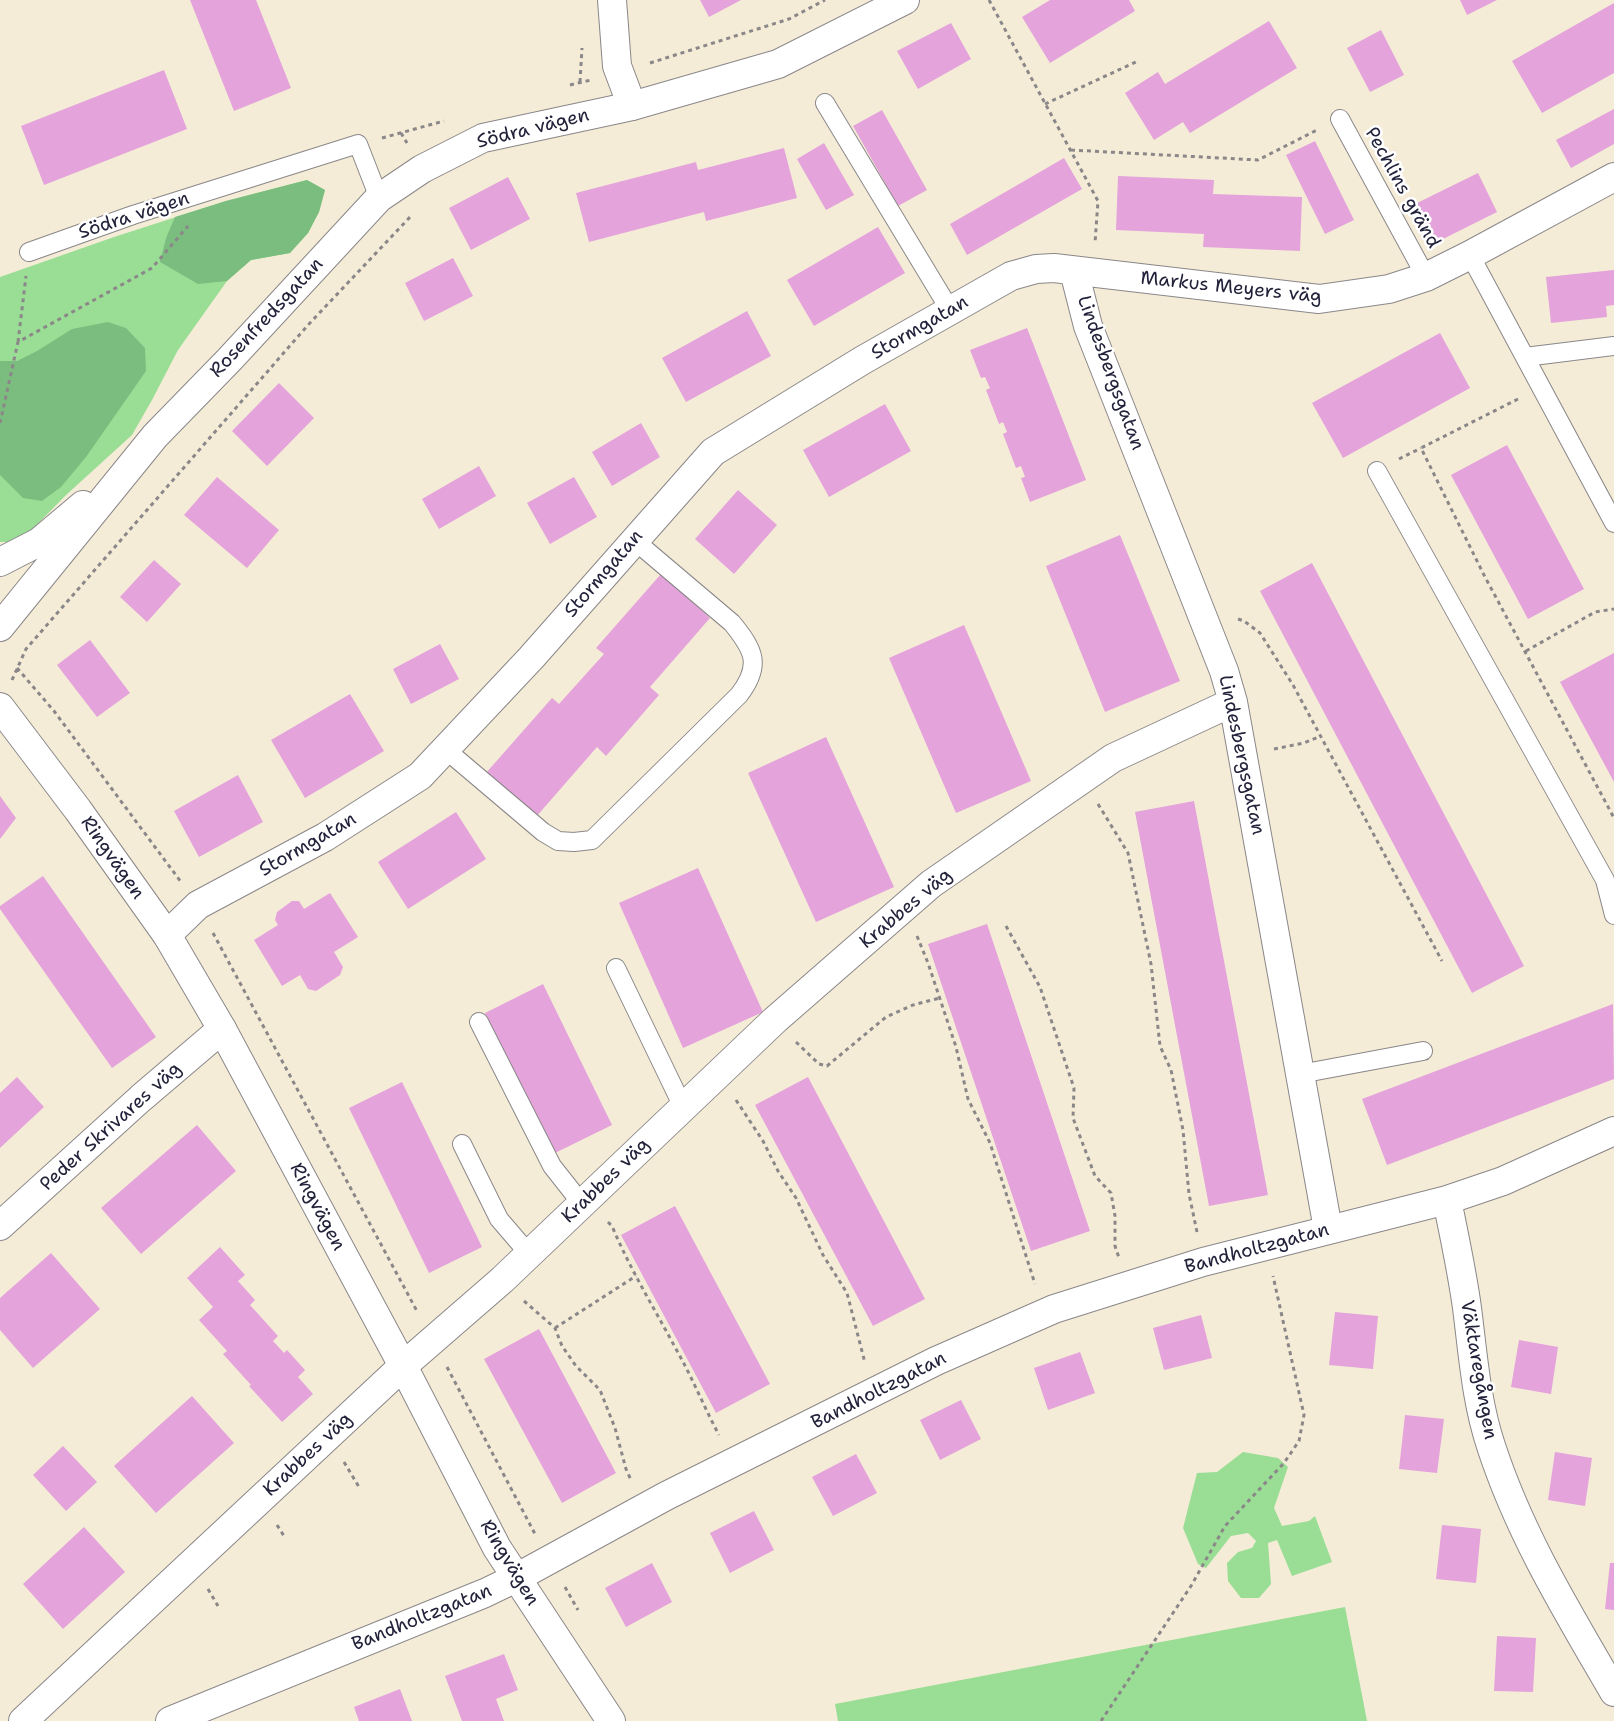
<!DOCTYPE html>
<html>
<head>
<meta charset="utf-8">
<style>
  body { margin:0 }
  canvas { display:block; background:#f4ecd7 }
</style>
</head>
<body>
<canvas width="1614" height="1721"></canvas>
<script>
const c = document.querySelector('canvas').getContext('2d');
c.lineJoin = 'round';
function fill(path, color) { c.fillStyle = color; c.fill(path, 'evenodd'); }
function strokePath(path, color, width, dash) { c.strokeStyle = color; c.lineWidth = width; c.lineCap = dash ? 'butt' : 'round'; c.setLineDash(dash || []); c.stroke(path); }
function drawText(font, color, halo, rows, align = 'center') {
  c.font = font + ' "Shantell Sans",sans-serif'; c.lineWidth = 5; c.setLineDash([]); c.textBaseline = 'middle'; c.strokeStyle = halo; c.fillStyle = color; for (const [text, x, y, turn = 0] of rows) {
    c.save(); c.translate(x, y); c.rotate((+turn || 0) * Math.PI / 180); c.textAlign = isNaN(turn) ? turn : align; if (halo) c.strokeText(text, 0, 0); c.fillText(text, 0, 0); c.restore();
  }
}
fill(new Path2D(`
  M307,180L325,190L319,212L308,233L290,253L251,260L227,281L178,350L152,400L132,435L65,496L20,542H0V277L114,237L226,201Z
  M1243,1452L1278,1458L1288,1467L1274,1508L1282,1526L1309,1521L1315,1516L1332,1562L1292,1576L1277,1540L1268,1543L1271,1584L1259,1598H1241L1228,1581L1227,1563L1238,1552L1252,1548L1256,1541L1248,1533L1231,1536L1206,1568L1198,1564L1183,1528L1197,1473L1217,1472Z
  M1345,1607L1367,1721H838L835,1704Z`), '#9ade95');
fill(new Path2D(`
  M307,180L325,190L319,212L308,233L290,253L251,260L227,281L198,284L160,262L166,238L175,217L226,201Z
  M108,322L126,328L145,348L146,371L86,457L61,487L42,501L23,498L0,475V361H17L37,351L72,329Z`), '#7bbd7e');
fill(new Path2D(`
  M190,0H256L291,88L234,111Z
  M700,0H741L709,17Z
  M1050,0H1129L1135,11L1050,63L1022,17Z
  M1460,0H1497L1467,15Z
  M1614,3V73L1542,113L1512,61Z
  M1269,21L1297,68L1190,133L1183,122L1154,140L1125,93L1158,72L1165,84Z
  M951,23L971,59L918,89L897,51Z
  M1381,30L1404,75L1370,92L1347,48Z
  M164,70L187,129L44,185L21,126Z
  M1614,109V144L1571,168L1556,140Z
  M882,110L927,190L898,206L853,126Z
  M1315,141L1354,220L1325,234L1286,155Z
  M824,143L854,195L826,210L797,159Z
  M784,148L797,198L706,221L704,212L589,242L576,193L696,162L698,170Z
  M1064,158L1082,189L967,255L950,224Z
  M1478,173L1497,212L1435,243L1426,227L1421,230L1409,207Z
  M1118,176L1214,180L1213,194L1302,197L1300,251L1203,247L1204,234L1116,230Z
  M508,177L530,219L471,250L449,208Z
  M878,227L905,273L814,326L787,280Z
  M453,258L473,296L424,321L405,283Z
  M1614,270V305L1606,306L1607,317L1551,323L1546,277Z
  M747,311L771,356L686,402L662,358Z
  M1027,328L1086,480L1030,502L1021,478L1025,477L1021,466L1016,468L1003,434L1007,432L1003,422L999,424L986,390L990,388L985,377L981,378L970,350Z
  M1440,333L1470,388L1343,458L1312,403Z
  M279,383L314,418L267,466L232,431Z
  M885,404L911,451L829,497L803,450Z
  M641,423L660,457L612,486L592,452Z
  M1507,445L1584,589L1528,619L1451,475Z
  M479,466L496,496L439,529L422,499Z
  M217,477L279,530L247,568L184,515Z
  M574,477L597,517L550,544L527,503Z
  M738,490L777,525L734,574L695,539Z
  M1120,535L1180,681L1105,712L1046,566Z
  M154,560L181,584L147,622L120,597Z
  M1312,563L1524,966L1472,993L1260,591Z
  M661,574L710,618L650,687L659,695L606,756L597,747L536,817L486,773L552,698L559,704L604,654L596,648Z
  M964,625L1031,781L956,813L889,658Z
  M90,640L130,693L97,717L57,665Z
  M440,644L459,679L411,704L393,669Z
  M1614,653V782L1560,682Z
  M350,694L384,751L305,798L271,740Z
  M826,737L894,887L816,922L748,773Z
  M238,775L263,822L199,857L174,811Z
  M0,796L16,818L0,839Z
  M1194,801L1268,1195L1209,1206L1135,812Z
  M456,812L486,859L408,909L378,862Z
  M698,868L763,1012L683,1048L619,903Z
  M43,876L156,1037L112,1068L0,909V906Z
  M330,893L358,937L334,952L343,967L340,975L316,991L308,989L300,975L282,986L254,940L278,925L275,920L277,912L292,901H299L304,909Z
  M987,924L1090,1231L1031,1251L928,944Z
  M543,984L612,1125L555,1153L485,1013Z
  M1613,1004L1614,1079L1387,1165L1362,1099Z
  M17,1077L44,1107L0,1148V1093Z
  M808,1077L925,1299L873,1326L755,1105Z
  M402,1082L482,1247L429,1273L349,1108Z
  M197,1125L236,1171L141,1254L101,1208Z
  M675,1206L770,1384L716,1413L621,1235Z
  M220,1247L245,1275L238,1281L255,1300L250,1305L278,1336L273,1341L284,1353L287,1350L305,1370L298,1377L313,1394L282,1422L249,1386L251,1385L223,1354L227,1351L199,1320L213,1307L187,1278Z
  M51,1253L100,1309L33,1368L0,1330V1298Z
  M1335,1312L1378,1316L1373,1369L1329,1365Z
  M1201,1315L1212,1358L1164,1370L1153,1328Z
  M539,1329L616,1473L562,1503L484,1359Z
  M1519,1340L1558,1347L1551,1394L1511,1387Z
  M1080,1352L1095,1393L1048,1410L1034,1368Z
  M192,1396L234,1443L156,1513L114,1466Z
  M961,1400L981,1439L940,1460L920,1420Z
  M1405,1415L1444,1419L1437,1473L1399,1469Z
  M63,1446L97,1482L66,1511L33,1475Z
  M1555,1452L1592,1458L1585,1506L1548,1500Z
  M856,1454L877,1493L833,1516L812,1477Z
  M754,1511L774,1550L730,1573L710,1533Z
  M1442,1525L1481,1529L1476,1583L1436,1579Z
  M84,1527L125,1572L63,1629L23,1584Z
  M652,1563L672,1602L626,1627L605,1588Z
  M1610,1563H1614V1610L1605,1609Z
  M1497,1636L1536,1638L1533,1692L1494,1691Z
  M504,1654L518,1690L496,1699L504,1721H462L445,1676Z
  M400,1689L412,1721H359L354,1707Z`), '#e4a3db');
const lane = new Path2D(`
  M825,103L950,310
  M1340,119L1426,277
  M29,252L133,215L358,144L379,198
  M1470,255L1614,523
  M1525,357L1614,346
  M1377,471L1605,880L1614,915
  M445,749L543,832L558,841L574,842L592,840L739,695C762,665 754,650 732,623L634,540
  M616,968L683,1107
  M479,1022L552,1166L582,1204
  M1300,1074L1423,1051
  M462,1144L499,1219L529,1254`);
const street = new Path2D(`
  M612,0L617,66L632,106
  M1074,271L1088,326L1224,671L1233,702L1328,1229
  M167,935L198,905L325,837L420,776L531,658L713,452L863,360L1011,276L1036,269L1054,268L1319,299L1389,289L1426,277L1470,255L1614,177
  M1447,1200C1454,1235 1462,1271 1467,1308C1473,1354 1476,1401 1491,1446C1520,1535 1567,1611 1614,1692
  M0,1226L141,1098L222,1029
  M23,1721L403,1366L502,1280L775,1020L931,884L1113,758L1233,702
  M170,1721L485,1593L516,1578L666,1496L936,1361L1054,1309L1203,1262L1447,1200L1503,1181L1614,1131`);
const secondary = new Path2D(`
  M0,562L39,542L83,505
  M0,627L155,436L229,360L379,198L422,169L483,138L632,106L778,64L905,0
  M0,707L78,810L167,935L222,1029L403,1366L497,1548L611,1721`);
strokePath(lane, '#8b8789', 20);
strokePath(street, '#8b8789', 30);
strokePath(secondary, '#8b8789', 30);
strokePath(new Path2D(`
  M989,0L1098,201L1095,243
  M650,63L789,19L825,0
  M580,82L582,48
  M570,85L591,80
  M1045,104L1138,61
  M401,133L407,143
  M382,138L444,121
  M1071,150L1258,160L1317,130
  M18,342L26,276
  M1518,399L1421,448L1484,575L1614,818
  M0,423L18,342L152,268L188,226
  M1399,459L1421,448
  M1238,619L1244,621L1260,633L1293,685L1442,961
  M1526,651L1595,612L1614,609
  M17,668L54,711L181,882
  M12,680L26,649L308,325L411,216
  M1274,749L1304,743L1321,736
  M1098,804L1128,853L1151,964L1160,1046L1171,1070L1183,1130L1189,1194L1197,1232
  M1006,926L1040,987L1074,1088L1073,1118L1095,1176L1111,1193L1115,1216V1246L1119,1258
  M213,933L418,1313
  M917,936L928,963L956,1047L968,1099L990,1143L1035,1284
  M796,1042L819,1064L827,1066L886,1017L913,1005L940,998
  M736,1100L763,1141L778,1171L796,1198L823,1255L847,1293L865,1363
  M608,1222L612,1226C630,1269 654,1308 676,1349C692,1377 704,1407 719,1435
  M524,1301L555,1328L562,1346L576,1366L600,1390L615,1428L626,1469L631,1480
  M555,1328L636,1276
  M447,1367L535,1534
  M344,1462L359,1487
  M277,1525L284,1536
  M565,1587L578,1610
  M208,1589L218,1606
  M1101,1721L1191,1586L1225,1526L1284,1463L1299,1441L1304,1415L1273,1276`), '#8b8789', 3, [4, 4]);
strokePath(lane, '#fff', 18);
strokePath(street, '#fff', 28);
strokePath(secondary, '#fff', 28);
drawText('19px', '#22223b', '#fff', [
  ["Södra vägen",533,129,-14],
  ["Pechlins gränd",1402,188,61],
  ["Södra vägen",134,216,-18],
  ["Markus Meyers väg",1231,288,6],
  ["Rosenfredsgatan",267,318,-47],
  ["Stormgatan",920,328,-30],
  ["Lindesbergsgatan",1110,373,70],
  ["Stormgatan",604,574,-49],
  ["Lindesbergsgatan",1241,755,78],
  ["Stormgatan",308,845,-30],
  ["Ringvägen",112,858,55],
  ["Krabbes väg",906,909,-40],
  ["Peder Skrivares väg",111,1127,-42],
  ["Krabbes väg",606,1181,-44],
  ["Ringvägen",317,1207,62],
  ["Bandholtzgatan",1257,1249,-15],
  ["Väktaregången",1478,1370,80],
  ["Bandholtzgatan",879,1391,-27],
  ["Krabbes väg",308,1455,-43],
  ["Ringvägen",509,1563,59],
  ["Bandholtzgatan",422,1618,-22]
]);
</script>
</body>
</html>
